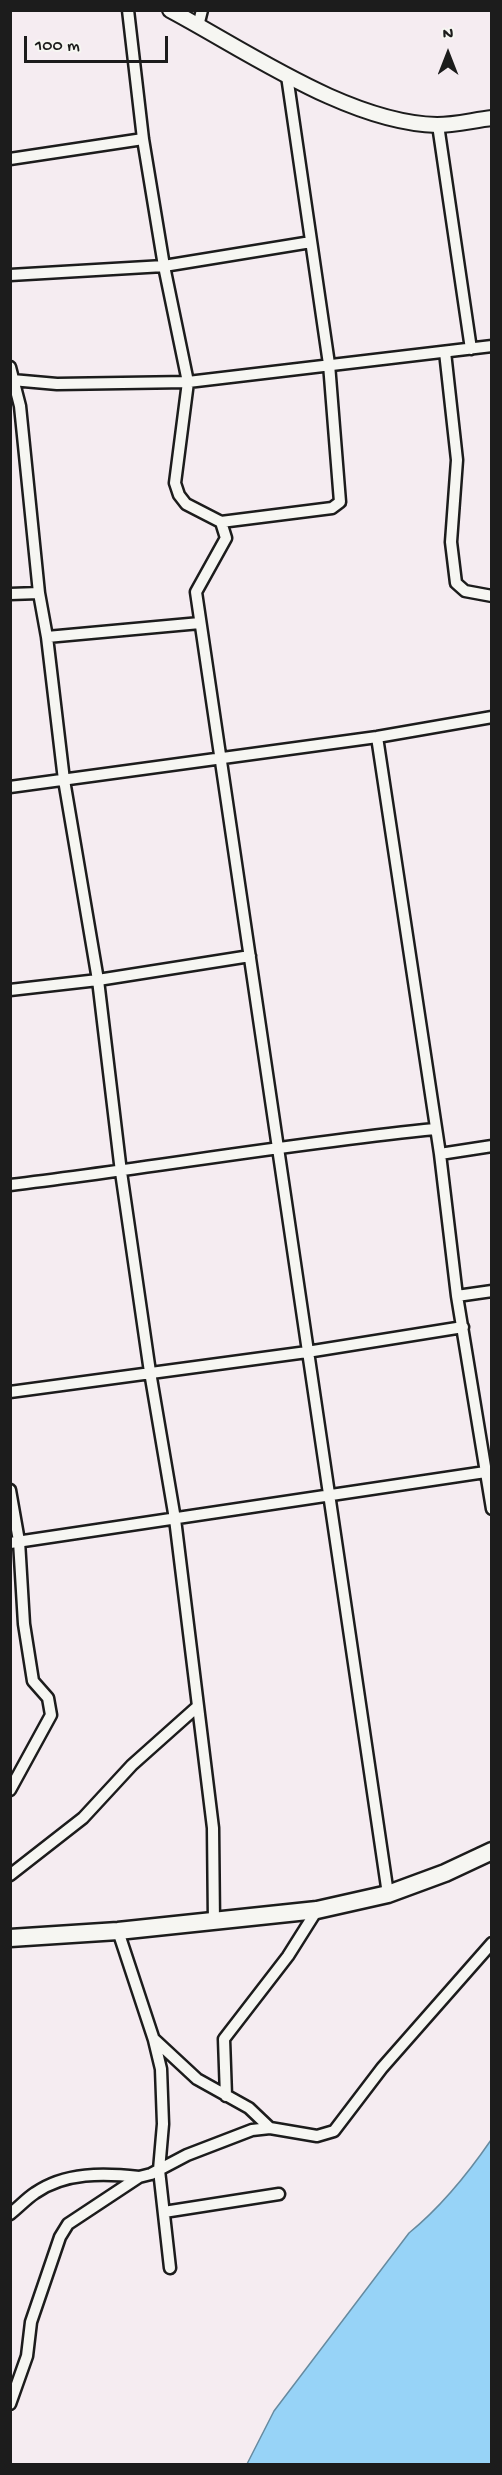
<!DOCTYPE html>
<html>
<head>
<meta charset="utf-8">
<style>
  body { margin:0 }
  #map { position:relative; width:502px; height:2475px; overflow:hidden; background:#f5ecf1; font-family:"Gochi Hand",sans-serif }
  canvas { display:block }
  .frame { position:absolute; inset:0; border:12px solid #1c1c1c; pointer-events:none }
  .north { position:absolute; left:418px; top:24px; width:60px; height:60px; -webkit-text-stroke:4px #f6f6f2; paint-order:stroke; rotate:0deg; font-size:16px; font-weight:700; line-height:24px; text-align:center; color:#1c1c1c }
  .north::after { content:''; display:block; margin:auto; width:21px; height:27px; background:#1c1c1c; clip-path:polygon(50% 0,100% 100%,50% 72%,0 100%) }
  .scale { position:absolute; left:24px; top:36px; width:144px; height:27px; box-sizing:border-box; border:3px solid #1c1c1c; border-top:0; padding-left:8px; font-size:18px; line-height:21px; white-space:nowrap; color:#1c1c1c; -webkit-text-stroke:4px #f6f6f2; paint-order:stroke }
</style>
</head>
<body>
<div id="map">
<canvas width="502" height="2475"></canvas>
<div class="frame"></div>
<div class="north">N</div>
<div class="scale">100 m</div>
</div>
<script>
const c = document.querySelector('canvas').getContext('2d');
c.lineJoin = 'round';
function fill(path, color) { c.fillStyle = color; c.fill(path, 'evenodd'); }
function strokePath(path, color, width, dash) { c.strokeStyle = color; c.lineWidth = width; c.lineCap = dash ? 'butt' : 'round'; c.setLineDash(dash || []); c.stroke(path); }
const water = new Path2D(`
  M491,2140V2464H247L274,2411L409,2233C442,2206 467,2175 491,2140Z`);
fill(water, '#97d3f7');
strokePath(water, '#668a9f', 1.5);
const minor = new Path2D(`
  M128,10L143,139L164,266L188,382L175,483L179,495L186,504L221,522L332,508L340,502L329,364L287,76
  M198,26L202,10
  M438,125L471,349
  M10,159L143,139
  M10,275L164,266L311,242
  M445,352L457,460L451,542L456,583L465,591L492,596
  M10,367L20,406L39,593L47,637L64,780L98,980L121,1172L150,1372L175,1519L213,1828L214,1923
  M12,380L57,384L188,382L492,346
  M221,522L226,538L196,592L388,1894
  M10,594L39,593
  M47,637L200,623
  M377,737L440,1154L457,1296L492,1509
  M10,787L377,737L492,717
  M10,990L98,980L250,956
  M440,1154L492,1146
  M10,1185C152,1168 293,1143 435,1129
  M457,1296L492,1291
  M10,1392L307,1352L463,1327
  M10,1490L19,1541L24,1624L33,1681L48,1698L51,1715L10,1790
  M10,1543L492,1471
  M10,1875L83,1818L132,1765L197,1707
  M118,1931L154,2040L161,2069L163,2124L159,2170L170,2268
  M155,2040L197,2079L249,2108L270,2128
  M226,2096L224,2039L288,1956L317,1910
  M164,2212L279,2194
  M10,2214C19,2207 26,2199 35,2193C65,2172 104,2173 139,2177
  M10,2404L27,2356L31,2322L60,2237L68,2224L139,2177L151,2174L187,2155L252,2130L270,2128L317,2136L334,2131L382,2068L492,1943`);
const secondary = new Path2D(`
  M170,10C247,51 349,123 437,125C455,125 474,120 492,118`);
const trunk = new Path2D(`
  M10,1938L118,1931L317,1910L388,1894L445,1873L492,1851`);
strokePath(minor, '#1c1c1c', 15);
strokePath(secondary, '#1c1c1c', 18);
strokePath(trunk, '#1c1c1c', 21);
strokePath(minor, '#f6f6f2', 10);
strokePath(secondary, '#f6f6f2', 14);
strokePath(trunk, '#f6f6f2', 16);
</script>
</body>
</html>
